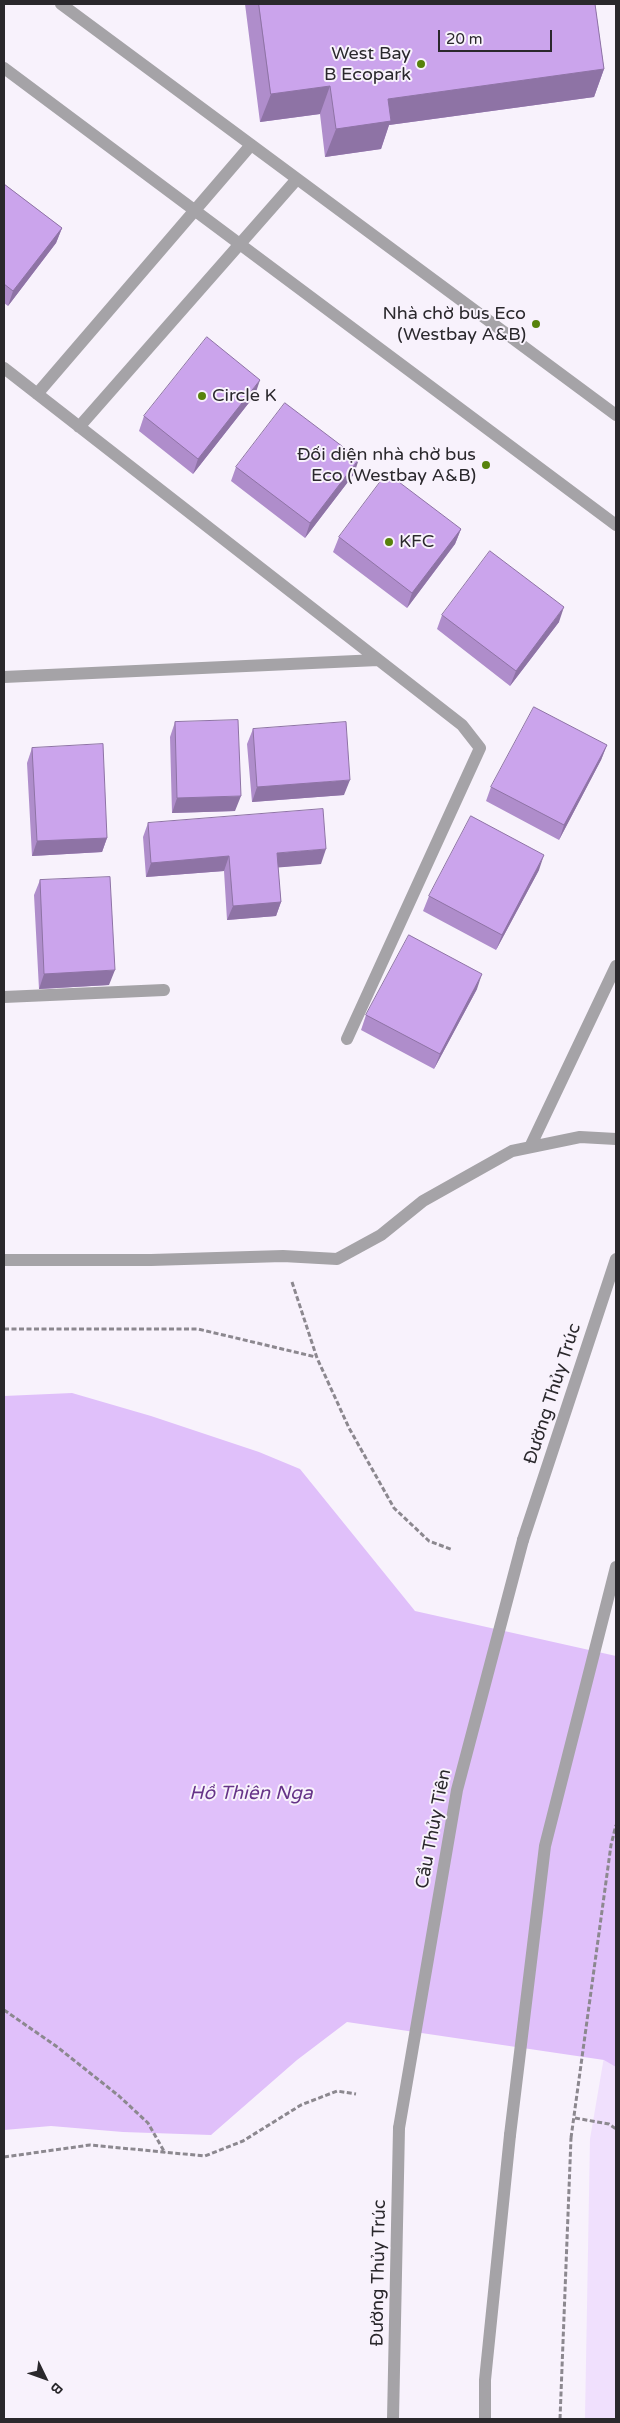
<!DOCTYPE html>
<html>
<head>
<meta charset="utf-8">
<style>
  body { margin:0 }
  #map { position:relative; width:620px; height:2423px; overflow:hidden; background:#f8f2fc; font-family:"Varela Round",sans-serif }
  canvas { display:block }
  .frame { position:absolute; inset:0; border:5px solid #2a282c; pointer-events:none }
  .north { position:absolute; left:20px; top:2353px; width:50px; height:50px; -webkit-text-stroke:4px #f8f2fc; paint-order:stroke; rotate:132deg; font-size:14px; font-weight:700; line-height:20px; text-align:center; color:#2a282c }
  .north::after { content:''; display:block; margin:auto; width:18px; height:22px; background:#2a282c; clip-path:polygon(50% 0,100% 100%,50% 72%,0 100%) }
  .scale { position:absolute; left:438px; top:30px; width:114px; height:22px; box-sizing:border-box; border:2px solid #2a282c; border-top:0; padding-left:6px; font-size:15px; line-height:18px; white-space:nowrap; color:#2a282c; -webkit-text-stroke:4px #f8f2fc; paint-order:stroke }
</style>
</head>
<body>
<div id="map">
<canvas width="620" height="2423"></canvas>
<div class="frame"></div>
<div class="north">B</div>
<div class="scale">20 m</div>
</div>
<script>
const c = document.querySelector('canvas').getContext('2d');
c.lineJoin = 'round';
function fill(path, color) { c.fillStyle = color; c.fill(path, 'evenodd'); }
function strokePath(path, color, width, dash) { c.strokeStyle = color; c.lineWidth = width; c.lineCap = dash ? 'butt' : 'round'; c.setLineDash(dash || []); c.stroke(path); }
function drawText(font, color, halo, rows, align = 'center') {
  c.font = font + ' "Varela Round",sans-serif'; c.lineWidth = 4; c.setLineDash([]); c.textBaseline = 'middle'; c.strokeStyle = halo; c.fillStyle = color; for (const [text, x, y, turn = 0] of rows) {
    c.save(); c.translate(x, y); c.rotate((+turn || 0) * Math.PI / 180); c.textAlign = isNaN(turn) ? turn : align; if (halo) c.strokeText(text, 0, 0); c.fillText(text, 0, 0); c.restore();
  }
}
fill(new Path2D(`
  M616,1987V2419H585L590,2139Z`), '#f0e0fd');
fill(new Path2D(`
  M72,1393L151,1416L259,1452L300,1469L415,1611L616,1656V2067L604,2060L347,2022L297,2060L211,2135L123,2132L51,2126L4,2130V1396Z`), '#e0c0fa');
strokePath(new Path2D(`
  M292,1282L317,1358L349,1428L394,1508L429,1541L453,1550
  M4,1329H198L316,1357
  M4,2010L56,2046L119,2096L148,2123L165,2153
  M575,2118L609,2124L616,2129
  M4,2157L90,2145L205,2156L243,2141L301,2105L337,2091L356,2094
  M560,2419L571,2138`), '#8c888f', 3, [5, 2.5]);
strokePath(new Path2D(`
  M61,4L616,415
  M4,68L616,525
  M4,368L462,725L480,748L347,1039
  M37,394L251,145
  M79,427L297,179
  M4,677L378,660
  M4,997L164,990
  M530,1147L616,966
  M4,1260H151L283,1256L337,1259L381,1235L423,1201L512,1151L580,1137L616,1139
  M523,1540L616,1259
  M393,2419L399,2128
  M485,2419V2380L510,2135`), '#a5a3a7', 12);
strokePath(new Path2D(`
  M571,2138L611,1845L616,1825`), '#8c888f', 3, [5, 2.5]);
strokePath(new Path2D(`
  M399,2128L457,1790L523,1540
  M510,2135L545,1846L616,1567`), '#a5a3a7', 12);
fill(new Path2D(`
  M245,4H595L604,69L594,97L389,125L381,149L325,157L320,114L260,122Z
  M4,184L62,228L56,243L8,306L4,303Z
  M255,395L193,474L139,431L144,416Z
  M236,467L354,474L305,538L231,481Z
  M461,529L455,544L407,608L333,552L339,537Z
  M442,615L559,622L510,686L437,629Z
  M175,722L235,811L172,813L170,737Z
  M253,729L344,795L252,802L247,744Z
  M607,745L601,760L559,840L486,801L491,787Z
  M32,748L107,838L102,852L32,856L27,763Z
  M148,823L321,864L278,867L281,902L276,916L227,920L224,871L146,877L143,837Z
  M539,870L496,950L423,911L429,896Z
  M40,880L109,985L39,989L34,895Z
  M477,989L434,1069L361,1030L366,1015Z`), '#af8dcb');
fill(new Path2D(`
  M604,69L594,97L389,125L381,149L325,157L336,129L388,99Z
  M330,86L320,114L260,122L271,94Z
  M62,228L56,243L8,306L13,291Z
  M260,380L255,395L193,474L198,459Z
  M359,459L354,474L305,538L310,523Z
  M461,529L455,544L407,608L412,593Z
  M564,607L559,622L510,686L516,671Z
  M607,745L601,760L559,840L564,825Z
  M350,780L344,795L252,802L257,787Z
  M241,796L235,811L172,813L177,798Z
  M107,838L102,852L32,856L37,841Z
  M326,849L321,864L272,868L277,853Z
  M544,855L539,870L496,950L502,935Z
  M229,856L224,871L146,877L151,863Z
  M281,902L276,916L227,920L233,906Z
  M115,970L109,985L39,989L44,974Z
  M482,974L477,989L434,1069L440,1054Z`), '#8e73a5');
const building = new Path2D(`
  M259,4H595L604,69L388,99L391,121L336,129L330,86L271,94Z
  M4,184L62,228L13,291L4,284Z
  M207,337L260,380L198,459L144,416Z
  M285,403L359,459L310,523L236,467Z
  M387,473L461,529L412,593L339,537Z
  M490,551L564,607L516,671L442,615Z
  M534,707L607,745L564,825L491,787Z
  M238,720L241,796L177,798L175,722Z
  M346,722L350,780L257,787L253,729Z
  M103,744L107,838L37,841L32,748Z
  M323,809L326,849L277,853L281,902L233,906L229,856L151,863L148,823Z
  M471,816L544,855L502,935L429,896Z
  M110,877L115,970L44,974L40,880Z
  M409,935L482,974L440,1054L366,1015Z`);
fill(building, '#cba4ec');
strokePath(building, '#8e73a5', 1);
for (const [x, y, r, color] of [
  [421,64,5,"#57820b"],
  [536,324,5,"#57820b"],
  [202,396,5,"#57820b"],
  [486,465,5,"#57820b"],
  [389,542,5,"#57820b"]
]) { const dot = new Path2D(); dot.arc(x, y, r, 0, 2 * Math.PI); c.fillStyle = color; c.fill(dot); strokePath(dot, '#f8f2fc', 2); }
drawText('18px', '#2a282c', '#f8f2fc', [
  ["West Bay",411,54],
  ["B Ecopark",411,75],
  ["Nhà chờ bus Eco",526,314],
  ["(Westbay A&B)",526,335],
  ["Circle K",212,396,"left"],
  ["Đối diện nhà chờ bus",476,455],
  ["Eco (Westbay A&B)",476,476],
  ["KFC",399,542,"left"]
], 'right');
drawText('18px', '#2a282c', '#f8f2fc', [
  ["Đường Thủy Trúc",553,1394,-72],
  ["Cầu Thủy Tiên",434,1829,-79],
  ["Đường Thủy Trúc",379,2273,-89]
]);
drawText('italic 19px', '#663488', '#f8f2fc', [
  ["Hồ Thiên Nga",251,1794]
]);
</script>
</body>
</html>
